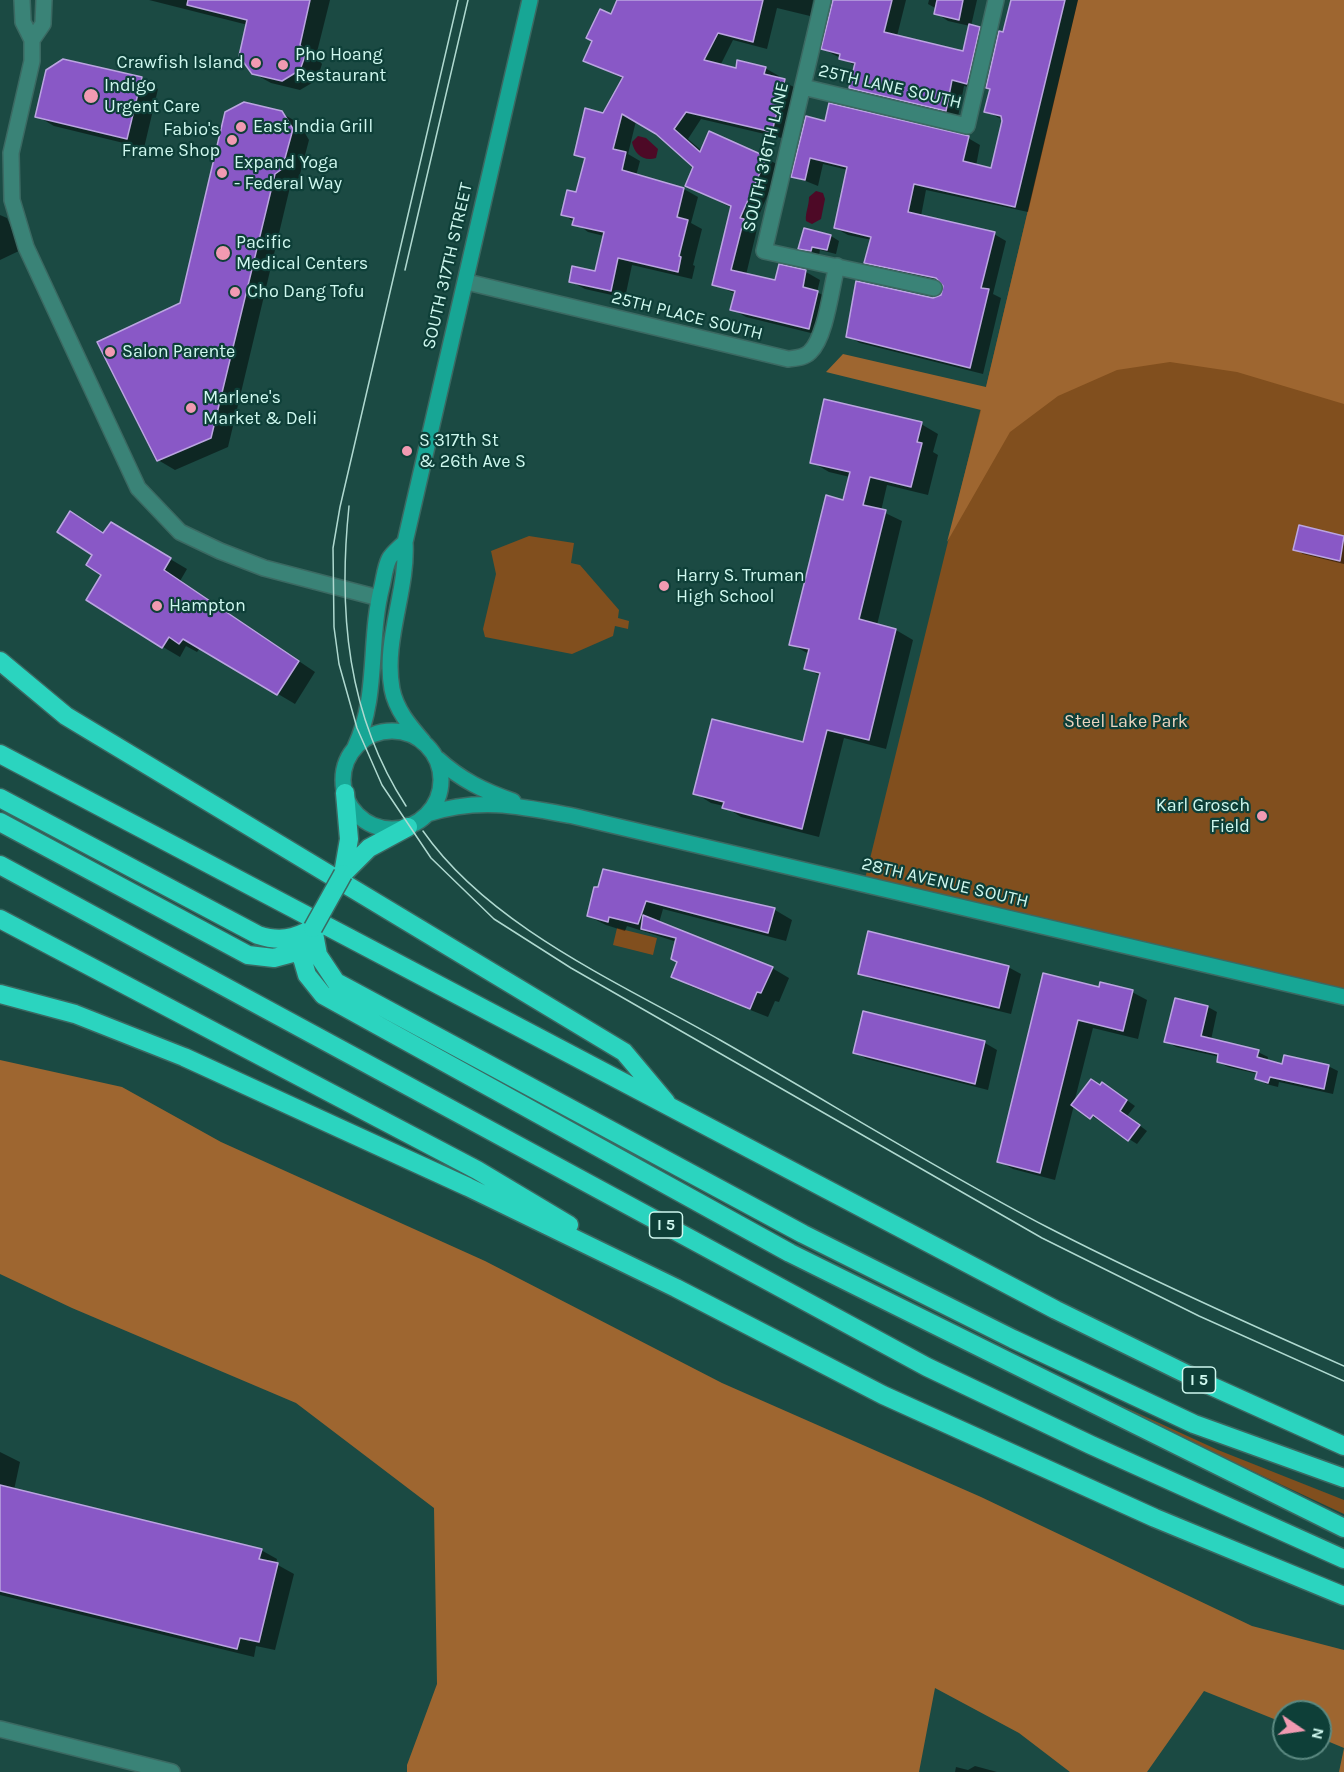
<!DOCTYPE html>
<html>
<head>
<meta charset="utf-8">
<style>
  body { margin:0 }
  #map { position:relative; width:1344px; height:1772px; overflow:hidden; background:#1b4a43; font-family:Karla,sans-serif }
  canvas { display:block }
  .north { position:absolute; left:1272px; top:1700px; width:60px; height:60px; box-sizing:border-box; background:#0e3f38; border:2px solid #5b8981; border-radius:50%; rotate:103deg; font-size:16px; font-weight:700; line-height:24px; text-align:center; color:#cff8ef }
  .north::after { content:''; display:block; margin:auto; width:21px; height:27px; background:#f19ab2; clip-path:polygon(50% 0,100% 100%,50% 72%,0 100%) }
</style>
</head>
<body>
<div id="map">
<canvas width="1344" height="1772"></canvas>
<div class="north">N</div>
</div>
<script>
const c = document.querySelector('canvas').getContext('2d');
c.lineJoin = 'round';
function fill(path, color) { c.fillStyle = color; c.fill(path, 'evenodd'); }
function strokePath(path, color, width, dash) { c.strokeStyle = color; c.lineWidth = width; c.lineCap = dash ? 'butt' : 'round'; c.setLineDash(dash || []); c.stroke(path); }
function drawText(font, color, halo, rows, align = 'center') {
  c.font = font + ' Karla,sans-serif'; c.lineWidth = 4.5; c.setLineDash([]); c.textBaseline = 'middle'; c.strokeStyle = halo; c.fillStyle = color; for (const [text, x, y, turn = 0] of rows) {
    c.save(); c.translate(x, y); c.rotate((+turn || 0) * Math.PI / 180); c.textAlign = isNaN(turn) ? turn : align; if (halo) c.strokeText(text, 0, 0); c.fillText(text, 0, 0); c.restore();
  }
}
fill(new Path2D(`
  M1078,0H1344V997L864,883L986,387Z
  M529,536L574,543L571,563L580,565L619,610L618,618L629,621L628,629L615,626L613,636L572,654L485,637L483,629L496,574L491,551Z
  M617,928L657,938L653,955L613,945Z
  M1098,1395L1218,1450L1344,1500V1514L1096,1398Z`), '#814f1e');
fill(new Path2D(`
  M1078,0H1344V404L1237,372L1170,362L1117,370L1058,396L1010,432L947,542L981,410L826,372L843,354L986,387Z
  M0,1060L122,1087L221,1142L485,1261L722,1383L981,1497L1252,1626L1344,1650V1772H1339L1344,1748L1320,1738V1712H1284V1723L1204,1691L1147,1772H1070L1019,1733L935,1688L919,1772H407V1765L437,1684L434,1508L296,1403L72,1308L0,1274Z`), '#9e6630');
fill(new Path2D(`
  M638,136L646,138L658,149L656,158C644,162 634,154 632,142Z
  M816,191L823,193L825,199L821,219L812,224L806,221C805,213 809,206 809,197Z`), '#4d0926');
fill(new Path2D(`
  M149,0H330L316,56L322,64L317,80L300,90L271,83L253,73L248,25Z
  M619,0H813L810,16L777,8L767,49L733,40L720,66L737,70L765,68L779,76L778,79L798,89L786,139L701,119L688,139L702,151L766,158L780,166L754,227L757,229L746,275L776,282L780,266L806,272L820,280L817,292L832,300L823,336L746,317L732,309L736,294L714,284L732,208L687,186L695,167L657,133L636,121L628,154L640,161L636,176L684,189L698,197L691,223L702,229L693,265L695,266L692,279L632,265L625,298L585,289L570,281L596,273L604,236L588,232L563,214L577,194L586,160L576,154L604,115L624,79L585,61Z
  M835,0H906L897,36L964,53L970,26L948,21L936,13L937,9L928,4L929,0H977L971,26L992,35L979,89L964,86L958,117L863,94L850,87L856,66L823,49Z
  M1011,0H1078L1028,212L926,190L921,216L994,234L1006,241L993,294L1001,298L983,374L860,343L847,336L942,296L945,285L878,269L866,262L872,240L848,235L835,228L848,170L823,164L818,186L793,176L826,122L968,138L980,145L976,166L992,169L1003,120L986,111Z
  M141,79L158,89L144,148L54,126L37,116Z
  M281,113L299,123L309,140L299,178L291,183L228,447L175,470L158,460L181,304Z
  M0,215L7,218L21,250L0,260Z
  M831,236L839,241L836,254L820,250L819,255L800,248Z
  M921,424L938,434L933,452L938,455L928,495L887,485L881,511L902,521L877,625L896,630L913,640L886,749L844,738L819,837L741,817L724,806L711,803L695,793L804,744L820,676L806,668L809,654L791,644L850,477L829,472L812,462Z
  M1300,527L1344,538V564L1303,554L1295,549Z
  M104,534H128L187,569L180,581L315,672L295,704L200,648L197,652L186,646L180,657L163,647L103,575Z
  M604,871L775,910L792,920L786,941L663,909L659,923L772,968L789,978L779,1002L775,1001L768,1017L690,986L673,976L679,961L677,942L627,926L625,931L606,925L588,916Z
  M1008,967L1021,974L1011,1014L873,980L860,973Z
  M1044,975L1100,988L1132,992L1147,1000L1138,1039L1093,1028L1074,1103L1101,1086L1111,1089L1135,1106L1127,1116L1147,1131L1137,1144L1074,1105L1055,1180L1013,1169L998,1161Z
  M1176,999L1208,1007L1217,1012L1211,1040L1258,1052L1268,1057L1267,1061L1283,1066H1328L1338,1071L1333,1094L1279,1082L1278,1087L1266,1084L1256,1078L1258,1074L1228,1067L1218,1062L1220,1057L1176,1047L1166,1041Z
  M864,1013L985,1043L997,1050L988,1090L867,1059L854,1052Z
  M0,1452L20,1462L14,1490L261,1550L277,1559L276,1564L294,1574L275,1650L256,1646L254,1657L0,1595Z
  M975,1766L997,1772H955L956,1767L968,1770Z`), '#0007');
const building = new Path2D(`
  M188,0H310L300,45L306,53L300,70L282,81L252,74L239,56L247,20L187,5Z
  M617,0H763L753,42L718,33L704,60L736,68L737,60L766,67L764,74L785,79L772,132L686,112L674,129L700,152L709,131L767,157L740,218L744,219L731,270L775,280L779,264L806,270L803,287L818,291L809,329L730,310L735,291L712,285L731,206L685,186L693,167L656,134L622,114L613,149L626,152L622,170L684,188L677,217L688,220L679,256L681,257L678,272L618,258L611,291L569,282L572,266L595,271L604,232L572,225L574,218L561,215L567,190L576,192L585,158L574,155L585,108L603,113L623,77L583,61L592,41L586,38L600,9L611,14Z
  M833,0H892L884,32L963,51L969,24L980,27L967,84L952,80L946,111L849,88L855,63L839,59L840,54L821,49Z
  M937,0H963L959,20L934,14Z
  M1011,0H1065L1015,207L914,184L908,212L995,232L981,288L989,289L970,368L846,337L856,281L933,298L941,295L943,286L936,278L864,263L871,237L834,228L847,167L810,158L805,180L791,177L806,116L825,121L829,103L969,136L963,161L991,168L1002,121L1001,116L984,112L990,89L986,88L999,31L1003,32Z
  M63,59L142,77L127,139L35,117L46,70Z
  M244,102L282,111L293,129L282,169L275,174L211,438L157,461L97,342L180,303L225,112Z
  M804,228L831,235L827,250L812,247L811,251L798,249Z
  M824,399L922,422L917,442L922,443L911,487L870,477L863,505L886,510L859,619L896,629L869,740L827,730L802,829L722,808L724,802L693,794L712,719L803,742L820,673L804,669L809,649L789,645L826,495L843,500L850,472L810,463Z
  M70,511L103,533L111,522L171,558L164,570L299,661L277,695L183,639L179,644L169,637L162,648L86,600L101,575L86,565L92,555L57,532Z
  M1299,525L1344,536L1340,561L1293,550Z
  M603,869L775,908L768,933L646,901L638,924L609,917L608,922L587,916L594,887H598Z
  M643,915L773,967L761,993L757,992L750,1009L671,977L677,962L671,959L676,938L641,929Z
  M868,931L1009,966L999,1008L858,974Z
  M1043,973L1099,987L1100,982L1133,990L1123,1031L1078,1020L1040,1173L997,1162Z
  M1175,998L1208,1006L1201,1036L1259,1050L1257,1057L1282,1064L1284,1055L1329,1065L1324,1089L1270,1077L1268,1083L1255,1079L1257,1072L1217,1062L1218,1054L1164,1042Z
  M863,1011L985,1041L975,1084L853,1053Z
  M1091,1079L1100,1085L1102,1082L1127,1100L1120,1111L1140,1125L1128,1141L1093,1115L1090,1119L1071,1105Z
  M0,1485L262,1549L259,1559L278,1563L259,1642L240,1638L237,1649L0,1591Z`);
fill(building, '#8958c6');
strokePath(building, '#bba5e1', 1.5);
const street = new Path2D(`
  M22,0L23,22L32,40V61L11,153L12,200L26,247L138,488L180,532L220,551L264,568L379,598
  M823,0L764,251L934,288
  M32,40L43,24L44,0
  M803,87L967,126L996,0
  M467,282L788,359C796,358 804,358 810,352C826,337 831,288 837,266
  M0,1729L172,1772`);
const secondary = new Path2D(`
  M343 780a49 49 0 1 1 98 0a49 49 0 1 1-98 0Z
  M423,741C410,726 396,710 392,689C383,640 408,591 405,542L530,0
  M355,747C379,696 368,640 382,586C384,578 385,567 389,559C392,553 400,547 405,542
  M438,759C461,780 484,791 513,801
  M427,814C480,797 520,806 573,816L1344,997`);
const highway = new Path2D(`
  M0,661L66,716L624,1052L666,1102
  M0,754L1056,1310L1209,1385L1344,1446
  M0,798L258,935C279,942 294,939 313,928
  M0,822L248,955L274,958L300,951
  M0,865L927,1367L1091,1445L1344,1559
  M343,874L369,848L408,827
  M343,874L349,839L345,793
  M0,919L477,1170L569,1225
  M313,928L300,951L307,975L323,995L790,1253L1344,1528
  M313,928L318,955L336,982L803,1234L1013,1339L1194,1424L1344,1478
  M0,994L75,1014L184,1057L468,1187L676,1288L883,1395L1155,1518L1344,1596`);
strokePath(street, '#3b6962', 18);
strokePath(secondary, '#3b6962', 18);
strokePath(highway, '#3b6962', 21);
strokePath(street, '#3a8377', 15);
strokePath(secondary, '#17a695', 15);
strokePath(highway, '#2bd4bf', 18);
strokePath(new Path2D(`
  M458,0L340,507L333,548L334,627L339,664L357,728L382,785L431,858L494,919L571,968L1042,1238L1199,1316L1344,1381
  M405,270L468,0
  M349,506C338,612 347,715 406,806
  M423,831C490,927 620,983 720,1040C829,1102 936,1169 1047,1227C1144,1277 1244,1322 1344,1366`), '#afd9d0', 1.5);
const highwayBridge = new Path2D(`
  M313,928L343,874`);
strokePath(highwayBridge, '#3b6962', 21, []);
strokePath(highwayBridge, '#2bd4bf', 18);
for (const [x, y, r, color] of [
  [256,63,6,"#f19ab2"],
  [283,65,6,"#f19ab2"],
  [91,96,8,"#f19ab2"],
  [241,127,6,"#f19ab2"],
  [232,140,6,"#f19ab2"],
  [222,173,6,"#f19ab2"],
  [223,253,8,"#f19ab2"],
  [235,292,6,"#f19ab2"],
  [110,352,6,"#f19ab2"],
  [191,408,6,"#f19ab2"],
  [407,451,6,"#f19ab2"],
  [664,586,6,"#f19ab2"],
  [157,606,6,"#f19ab2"],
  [1262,816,6,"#f19ab2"]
]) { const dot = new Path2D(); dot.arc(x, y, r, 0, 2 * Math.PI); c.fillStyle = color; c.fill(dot); strokePath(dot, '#0e3f38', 2); }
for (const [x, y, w] of [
  [666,1225,33],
  [1199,1380,33]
]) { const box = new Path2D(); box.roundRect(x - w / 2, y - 13, w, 26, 4.5); c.fillStyle = '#0e3f38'; c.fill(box); strokePath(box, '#cff8ef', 1.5); }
drawText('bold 16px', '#cff8ef', null, [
  ["I 5",666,1225],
  ["I 5",1199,1380]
]);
drawText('18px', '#cff8ef', '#0e3f38', [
  ["Pho Hoang",295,55],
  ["Restaurant",295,76],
  ["Crawfish Island",244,63,"right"],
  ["Indigo",104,86],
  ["Urgent Care",104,107],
  ["East India Grill",253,127],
  ["Fabio's",220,130,"right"],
  ["Frame Shop",220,151,"right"],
  ["Expand Yoga",234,163],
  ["- Federal Way",234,184],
  ["Pacific",236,243],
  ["Medical Centers",236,264],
  ["Cho Dang Tofu",247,292],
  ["Salon Parente",122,352],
  ["Marlene's",203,398],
  ["Market & Deli",203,419],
  ["S 317th St",419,441],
  ["& 26th Ave S",419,462],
  ["Harry S. Truman",676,576],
  ["High School",676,597],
  ["Hampton",169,606],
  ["Karl Grosch",1250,806,"right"],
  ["Field",1250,827,"right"]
], 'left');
drawText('18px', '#cff8ef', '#0e3f38', [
  ["25TH LANE SOUTH",890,87,13],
  ["SOUTH 316TH LANE",766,157,-77],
  ["SOUTH 317TH STREET",448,266,-77],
  ["25TH PLACE SOUTH",687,316,14],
  ["28TH AVENUE SOUTH",945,883,13]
]);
drawText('18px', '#edd4bf', '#0e3f38', [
  ["Steel Lake Park",1126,722]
]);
</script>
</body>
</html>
